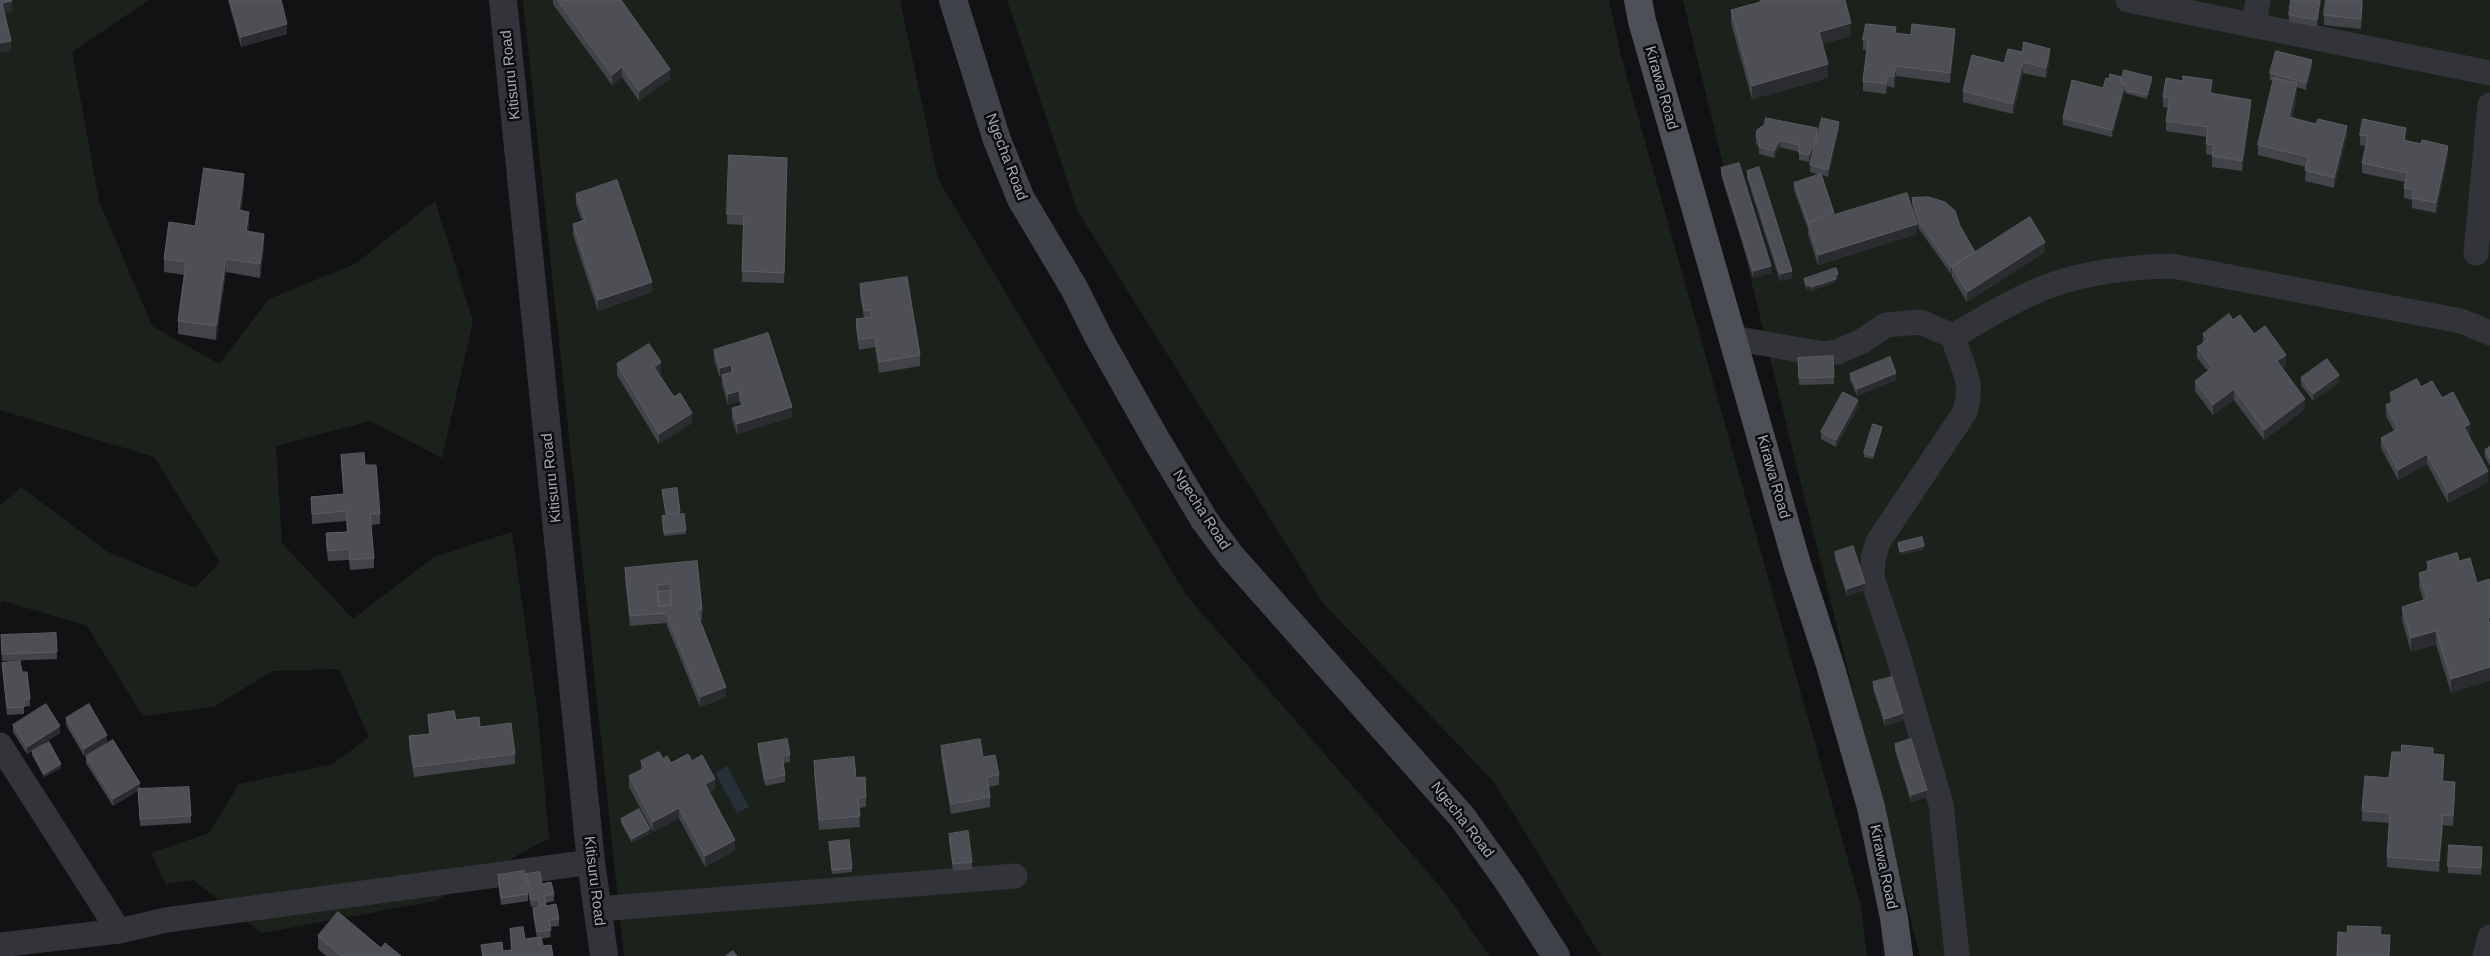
<!DOCTYPE html>
<html>
<head>
<meta charset="utf-8">
<style>
  body { margin:0 }
  canvas { display:block; background:#121214 }
</style>
</head>
<body>
<canvas width="2490" height="956"></canvas>
<script>
const c = document.querySelector('canvas').getContext('2d');
c.lineJoin = 'round';
function fill(path, color) { c.fillStyle = color; c.fill(path, 'evenodd'); }
function strokePath(path, color, width, dash) { c.strokeStyle = color; c.lineWidth = width; c.lineCap = dash ? 'butt' : 'round'; c.setLineDash(dash || []); c.stroke(path); }
function drawText(font, color, halo, rows, align = 'center') {
  c.font = font + ' Helvetica,sans-serif'; c.lineWidth = 5; c.setLineDash([]); c.textBaseline = 'middle'; c.strokeStyle = halo; c.fillStyle = color; for (const [text, x, y, turn = 0] of rows) {
    c.save(); c.translate(x, y); c.rotate((+turn || 0) * Math.PI / 180); c.textAlign = isNaN(turn) ? turn : align; if (halo) c.strokeText(text, 0, 0); c.fillText(text, 0, 0); c.restore();
  }
}
fill(new Path2D(`
  M0,0H149L72,52L99,201L152,326L219,364L269,299L355,264L435,201L473,321L442,458L370,421L276,446L282,543L353,619L434,557L512,532L538,715L549,838L435,901L262,933L193,880L166,884L151,853L209,833L239,784L333,764L369,737L339,669L272,671L214,707L143,716L87,626L4,601L0,603V506L21,487L108,552L195,588L220,562L154,457L0,410Z
  M523,0H900L938,179L1186,595L1444,891L1489,956H624Z
  M1007,0H1609L1622,60L1861,906L1867,956H1601L1494,782L1323,603L1077,210Z
  M1683,0H2490V956H1920L1793,452Z`), '#1a221b');
fill(new Path2D(`
  M727,766L749,807L737,813L715,773Z`), '#273038');
strokePath(new Path2D(`
  M2128,0L2490,73
  M2254,26L2258,0
  M2476,253L2490,105
  M1953,336C1961,367 1975,380 1965,412L1878,542L1873,559L1872,578L1897,652L1941,804L1957,956
  M1953,336C1980,321 2006,304 2034,292C2076,273 2127,267 2172,266L2461,321L2490,333
  M1733,338L1823,354L1837,352L1862,341L1886,325L1920,322L1953,336
  M0,745L119,931
  M598,909L1015,876
  M0,945L119,931L166,920L591,862
  M2485,956L2490,937`), '#333439', 25);
strokePath(new Path2D(`
  M503,0L591,862L604,956`), '#333439', 28);
strokePath(new Path2D(`
  M953,0L997,140L1021,199L1074,288L1099,338L1157,441L1205,521L1231,556L1463,818L1510,884L1556,956`), '#404249', 28);
strokePath(new Path2D(`
  M1638,0L1642,21L1797,564L1830,665L1871,807L1894,918L1899,956`), '#4e5058', 28);
fill(new Path2D(`
  M228,0H281L287,34L241,47Z
  M553,0H621L670,79L639,101L622,77L612,85L553,4Z
  M1759,0H1845L1851,36L1822,44L1828,78L1752,99L1731,23V10L1760,2Z
  M2321,0L2317,27L2289,22V15Z
  M2363,0L2361,29L2324,25V15Z
  M1896,33L1955,39L1950,83L1896,76L1894,88L1887,86L1886,94L1863,91V81L1867,50H1863V40Z
  M2050,59L2046,78L2023,73L2013,114L1963,102V91L2004,63Z
  M2312,67L2306,90L2297,87V94L2292,118L2347,136L2334,188L2305,181L2306,167L2258,155V145L2273,81L2270,80V73Z
  M2121,77V82L2152,80L2147,99L2125,93L2126,88H2125L2112,137L2063,125V118L2103,88L2109,79Z
  M2212,91L2211,94L2251,110L2242,171L2212,167V155L2206,154L2207,137L2166,131V121L2168,108L2163,107V97Z
  M1839,129L1828,177L1822,175L1834,215L1917,234L1818,265L1808,234V229L1794,190V183L1820,175L1810,172V165L1814,151L1809,162L1799,160V152L1780,147L1774,158L1759,154V147L1756,144V137L1817,135L1816,140Z
  M2360,135L2406,138V141L2448,156L2436,213L2412,208V200L2404,198V188L2405,182L2362,173V163L2366,146L2360,145Z
  M787,168L784,283L742,282L743,225L727,224V214Z
  M1721,168L1771,273L1753,278L1721,175Z
  M1747,171L1792,278L1780,281L1747,178Z
  M244,187L241,211L249,225L248,232L264,247L260,278L226,272L216,340L178,334V321L185,275L164,272V259L195,226Z
  M576,194L652,292L598,311L573,235V224L582,221L576,204Z
  M1912,198L1960,226L1975,252H2045L1967,302L1952,277V273L1951,274L1919,229L1912,205Z
  M1838,278L1836,279V282L1811,291L1810,288L1807,290L1804,282V279Z
  M860,284L920,355V366L879,373L875,347L859,350L856,329V319L864,318L860,295Z
  M2233,320L2254,334L2286,365L2282,368L2305,409L2264,440L2234,400L2213,415L2195,391V381L2208,371L2197,358V347L2203,343V334Z
  M714,350L792,417L737,434L732,419V408L741,406L739,401L728,405L722,385V377L720,378L714,360Z
  M1798,358L1834,377V384L1799,385Z
  M617,364L661,373L659,374L674,397L692,423L659,444L617,375Z
  M1850,374L1896,380L1857,396L1850,380Z
  M2301,378L2339,382L2313,401L2301,385Z
  M2421,387L2442,398L2470,434L2468,435L2488,482L2448,503L2427,464L2398,480L2381,448V438L2394,431L2386,416V405L2390,403V393Z
  M1858,407L1836,447L1821,439V432Z
  M1882,430L1873,459L1864,457V453Z
  M2490,447V466L2485,457V450Z
  M341,455L365,465L380,514V524L371,525L374,558V568L350,570L349,560L328,561L326,544V533L347,532L346,521L312,524L311,497L344,494L341,465Z
  M677,488L680,514L686,530V534L664,536L662,516H666L662,490Z
  M1835,552L1865,590L1847,596L1835,559Z
  M2457,553L2451,693L2436,644L2411,652L2402,620V607L2423,600L2419,586V573L2427,571V562Z
  M697,561L702,609V620H700L726,697L700,707L666,623L630,626L625,578V568Z
  M56,633L57,659L2,661L1,635Z
  M2,663L22,672L30,699V706L24,707V714L7,715Z
  M1873,682L1903,720L1885,726L1873,689Z
  M428,715L456,720L480,727L515,754V764L414,777L409,747V736L429,734Z
  M66,718L107,742L84,756L66,725Z
  M13,725L60,733L27,754L13,732Z
  M758,744L790,755V762L783,763L785,775V782L765,786L758,751Z
  M1895,744L1927,797L1911,802L1895,751Z
  M941,746L983,757L999,775V785L989,787L990,797V807L951,814L941,756Z
  M32,751L61,768L44,777L32,755Z
  M2433,754L2444,765L2443,781L2455,792L2453,826L2443,825L2439,872L2387,867V857L2389,823L2362,821V811L2389,778Z
  M86,756L140,789L191,816V823L140,826L138,790L113,806L86,763Z
  M663,759L671,763L692,761L715,789L709,792L735,850L705,867L679,818L653,832L629,787V776L641,770V761Z
  M814,761L856,778L866,797V807L859,808L860,827L819,830L814,771Z
  M621,819L650,833L632,843L621,823Z
  M949,834L972,862V869L953,871L949,841Z
  M829,842L852,868V872L832,874Z
  M2482,847L2481,875L2448,873V866Z
  M526,874L542,884L554,894V901L546,903V906L559,919V926L550,927L551,937L541,939L543,946L553,956H482L481,945L503,951L511,950L510,929L525,939L537,938L533,915V908L539,906H538L531,907L526,881Z
  M498,875L528,894V901L501,905L498,882Z
  M318,936L381,948L401,956H326L318,949Z`), '#434449');
fill(new Path2D(`
  M2320,0L2321,3L2317,27V20Z
  M2362,0H2363L2361,29V19Z
  M12,1V12L2,14V3Z
  M1851,23V36L1819,45V32Z
  M287,24V34L241,47V37Z
  M1955,29V39L1950,83V73Z
  M11,41V51L0,53V43Z
  M2050,49V59L2046,78V68Z
  M2312,60V67L2306,90V83Z
  M2023,62V73L2013,114V104Z
  M1828,64V78L1752,99V86Z
  M1896,66V76L1894,88V77Z
  M622,67V77L612,85V75Z
  M670,69V79L639,101V91Z
  M2152,77V80L2147,99V95Z
  M2212,80V91L2210,103V93Z
  M2125,83V90L2112,137V130Z
  M2297,83V94L2289,127V117Z
  M2251,100V110L2242,171V161Z
  M1839,122V129L1828,177V170Z
  M2347,126V136L2334,188V178Z
  M1817,128L1816,147L1809,162V155Z
  M2406,128V138L2404,151V140Z
  M1780,140V147L1774,158V151Z
  M2448,146V156L2436,213V203Z
  M244,174V187L239,224V210Z
  M249,212V225L246,245V231Z
  M1834,213V220L1808,223V229V222Z
  M1917,224V234L1818,265V255Z
  M264,234V247L260,278V264Z
  M2045,242V252L1967,302V292Z
  M226,259V272L216,340V326Z
  M1976,260L1952,267V273L1951,274V267Z
  M1771,266V273L1753,278V271Z
  M1792,271V278L1780,281V274Z
  M1838,274V278L1836,279V282L1811,291V287Z
  M652,282V292L598,311V300Z
  M1810,285V288L1807,290V286Z
  M2286,355V365L2277,371V361Z
  M661,362V373L654,377V367Z
  M731,365V375H722V377L720,378V368Z
  M1896,373V380L1857,396V389Z
  M2339,375V382L2313,401V394Z
  M2234,389V400L2213,415V405Z
  M739,391V401L728,405V394Z
  M2305,399V409L2264,440V430Z
  M1858,400V407L1836,447V440Z
  M792,407V417L737,434V424Z
  M692,413V423L659,444V434Z
  M2470,424V434L2464,437V427Z
  M1882,427V430L1873,459V456Z
  M2427,454V464L2398,480V470Z
  M2488,471V482L2448,503V493Z
  M1924,546V550L1900,555V552Z
  M1865,583V590L1847,596V589Z
  M2436,631V644L2411,652V638Z
  M2490,667V681L2451,693V679Z
  M726,687V697L700,707V697Z
  M1903,713V720L1885,726V719Z
  M60,726V733L27,754V747Z
  M107,735V742L84,756V749Z
  M2444,755V765L2442,791V781Z
  M61,764V768L44,777V774Z
  M715,779V789L705,794V784Z
  M2455,782V792L2453,826V816Z
  M140,783V790L113,806V799Z
  M1927,790V797L1911,802V795Z
  M679,808V818L653,832V822Z
  M2443,815V825L2439,872V861Z
  M650,829V833L632,843V839Z
  M735,840V850L705,867V856Z`), '#2b2c2f');
const building = new Path2D(`
  M0,0H11L12,1L2,3L11,41L0,43Z
  M230,0H281L287,24L241,37Z
  M558,0H621L670,69L639,91L622,67L612,75Z
  M1763,0H1845L1851,23L1819,32L1828,64L1752,86L1731,10L1764,1Z
  M2291,0H2320L2317,20L2289,15Z
  M2326,0H2362L2361,19L2324,15Z
  M1866,24L1896,27L1895,33L1911,35L1912,24L1955,29L1950,73L1896,66L1894,77L1887,76L1886,84L1863,81L1868,40H1863Z
  M2024,42L2050,49L2046,68L2023,62L2013,104L1963,91L1972,55L2004,63L2008,49L2022,52Z
  M2276,51L2312,60L2306,83L2270,73Z
  M2124,70L2152,77L2147,95L2125,90L2127,85L2125,84V83L2121,82Z
  M2110,74L2121,77L2120,82L2125,83L2112,130L2063,118L2072,80L2103,88L2106,78L2109,79Z
  M2183,76L2212,80L2210,93L2251,100L2242,161L2212,156L2214,145L2206,144L2208,127L2166,121L2170,98L2163,97L2166,78L2183,81Z
  M2274,78L2297,83L2289,117L2316,124L2318,119L2347,126L2334,178L2305,170L2308,157L2258,145Z
  M1766,118L1817,128L1816,140L1809,155L1799,153V145L1780,140L1774,151L1759,147L1760,141L1756,137L1757,130L1764,125Z
  M1822,118L1839,122L1828,170L1810,165Z
  M2363,119L2406,128L2404,140L2421,144L2422,140L2448,146L2436,203L2412,198L2414,190L2404,188L2407,173L2362,163L2368,136L2360,135Z
  M729,155L787,158L784,273L742,271L744,214H727Z
  M1739,163L1771,266L1753,271L1721,168Z
  M1759,167L1792,271L1780,274L1747,171Z
  M204,168L244,174L239,210L249,212L246,231L264,234L260,264L226,259L216,326L178,321L186,262L164,259L169,222L195,226Z
  M1821,174L1834,213L1808,222L1794,183Z
  M617,180L652,282L598,300L573,224L585,220L576,194Z
  M1907,193L1917,224L1818,255L1808,223Z
  M1928,197L1945,202L1955,211L1960,226L1975,252L1951,267L1919,222L1912,198Z
  M2030,217L2045,242L1967,292L1952,267Z
  M1836,268L1838,274L1835,276L1836,279L1811,287L1810,285L1807,286L1804,279Z
  M907,277L920,355L879,362L875,337L859,340L856,319L872,317L870,310L864,311L860,284Z
  M2229,314L2233,320L2240,315L2254,334L2265,326L2286,355L2277,361L2305,399L2264,430L2234,389L2213,405L2195,381L2212,368L2197,347L2208,340L2203,334Z
  M768,333L792,407L737,424L732,408L743,405L739,391L728,394L722,375L733,372L731,365L720,368L714,350Z
  M649,344L661,362L654,367L674,397L680,393L692,413L659,434L617,364Z
  M1833,356L1834,377L1799,378L1798,358Z
  M1890,357L1896,373L1857,389L1850,374Z
  M2327,359L2339,375L2313,394L2301,378Z
  M2417,379L2421,387L2432,381L2442,398L2453,392L2470,424L2464,427L2488,471L2448,493L2427,454L2398,470L2381,438L2398,429L2386,405L2395,401L2390,393Z
  M1843,392L1858,400L1836,440L1821,432Z
  M1873,424L1882,427L1873,456L1864,453Z
  M2490,447V459L2485,450Z
  M364,453L365,465H376L380,514H370L374,558L350,560L349,549L328,551L326,533L348,532L346,511L312,514L311,497L344,494L341,455Z
  M677,488L680,512L666,514L662,490Z
  M684,514L686,530L664,533L662,516Z
  M1922,537L1924,546L1900,552L1898,543Z
  M1853,546L1865,583L1847,589L1835,552Z
  M2457,553L2459,561L2470,558L2477,583L2490,579V617L2488,618L2490,624V667L2451,679L2436,631L2411,638L2402,607L2427,599L2419,573L2429,570L2427,562Z
  M697,561L702,609L696,610L726,687L700,697L666,613L630,616L625,568ZM670,584L672,605L659,606L657,586Z
  M670,591L672,605L659,606L657,592Z
  M56,633L57,652L2,654L1,635Z
  M20,661L22,672H27L30,699L24,700V707L7,708L2,663Z
  M1892,677L1903,713L1885,719L1873,682Z
  M46,704L60,726L27,747L13,725Z
  M89,704L107,735L84,749L66,718Z
  M454,711L456,720L479,717L480,727L511,723L515,754L414,767L409,736L430,734L428,715Z
  M787,739L790,755L782,756L785,775L765,779L758,744Z
  M980,739L983,757L995,755L999,775L987,777L990,797L951,804L941,746Z
  M1911,739L1927,790L1911,795L1895,744Z
  M113,740L140,783L113,799L86,756Z
  M49,742L61,764L44,774L32,751Z
  M2402,745L2433,748V754L2444,755L2442,781L2455,782L2453,816L2443,815L2439,861L2387,857L2390,813L2362,811L2365,776L2389,778L2392,752H2401Z
  M659,752L663,759L667,756L671,763L688,754L692,761L702,755L715,779L705,784L735,840L705,856L679,808L653,822L629,776L645,768L641,761Z
  M854,757L856,778L865,777L866,797L858,798L860,816L819,820L814,761Z
  M189,787L191,816L140,819L138,789Z
  M639,809L650,829L632,839L621,819Z
  M968,831L972,862L953,864L949,834Z
  M849,840L852,868L832,870L829,842Z
  M2449,845L2482,847L2481,868L2448,866Z
  M524,871L528,894L501,898L498,875Z
  M540,872L542,884L551,882L554,894L544,896L546,906L556,904L559,919L549,920L551,930L537,932L533,908L540,906L538,899L531,900L526,874Z
  M338,912L381,948L385,943L401,956H341L318,936Z
  M2348,926L2381,927L2380,935H2390L2389,956H2337L2338,932L2347,933Z
  M523,927L525,939L541,937L543,946L551,945L553,956H483L481,945L502,942L503,951L512,950L510,929Z
  M733,951L737,956H726Z`);
fill(building, '#4d4f55');
strokePath(building, '#5b5d64', 1);
drawText('15px', '#a2a8b5', '#0d0d0f', [
  ["Kitisuru Road",511,75,-96],
  ["Kirawa Road",1661,88,74],
  ["Ngecha Road",1006,157,69],
  ["Kirawa Road",1773,477,74],
  ["Kitisuru Road",552,478,-96],
  ["Ngecha Road",1201,510,57],
  ["Ngecha Road",1462,820,52],
  ["Kirawa Road",1883,867,78],
  ["Kitisuru Road",594,881,83]
]);
</script>
</body>
</html>
